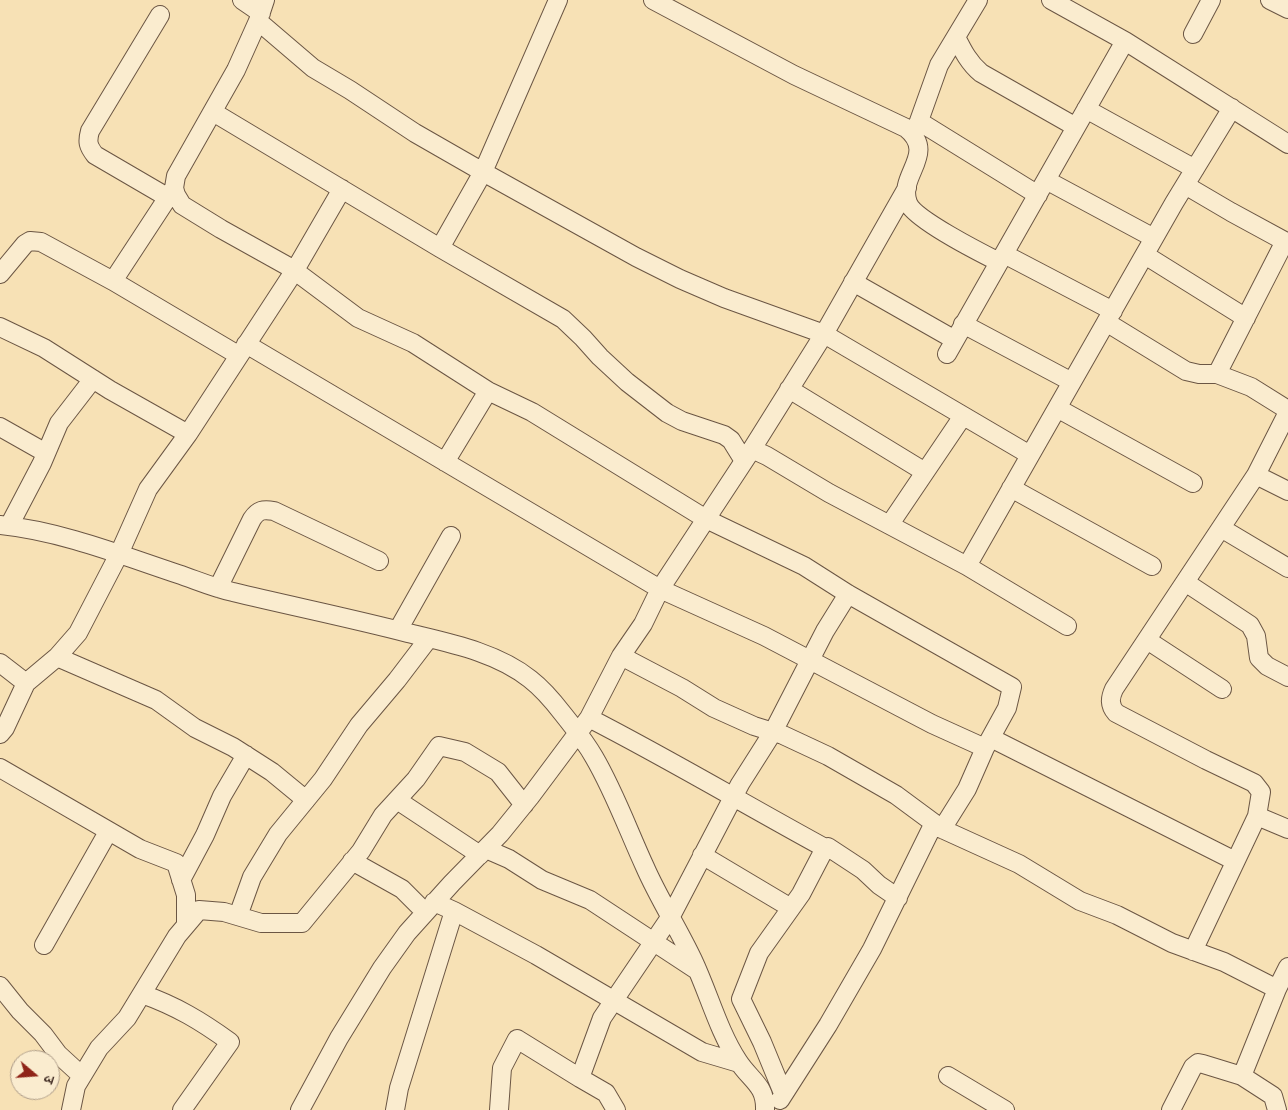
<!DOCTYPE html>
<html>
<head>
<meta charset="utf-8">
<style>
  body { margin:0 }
  #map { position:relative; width:1288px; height:1110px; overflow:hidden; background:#f7e1b5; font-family:"IM FELL Double Pica","Noto Serif Devanagari",serif }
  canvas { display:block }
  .north { position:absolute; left:10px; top:1050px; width:50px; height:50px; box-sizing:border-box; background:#faeccf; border:1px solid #ae9d89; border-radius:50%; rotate:108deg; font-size:14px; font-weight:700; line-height:20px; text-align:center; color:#3c271f }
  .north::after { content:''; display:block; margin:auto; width:18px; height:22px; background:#8f2418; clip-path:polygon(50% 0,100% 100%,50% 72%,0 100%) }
</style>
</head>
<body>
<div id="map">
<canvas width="1288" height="1110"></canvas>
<div class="north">उ</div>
</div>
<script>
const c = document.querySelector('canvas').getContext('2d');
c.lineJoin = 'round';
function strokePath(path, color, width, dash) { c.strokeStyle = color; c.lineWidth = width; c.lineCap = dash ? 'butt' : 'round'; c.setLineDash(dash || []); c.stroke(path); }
const minor = new Path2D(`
  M242,0L261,13
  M265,0L258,21L236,70L176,176L174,188L176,195L182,205L221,229L291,268L358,318L413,343L488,391L532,412L706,519L804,566L848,594L1012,687L1007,708L985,748L967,789L942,829
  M653,0L794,75L906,128C938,154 897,175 908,203C914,219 981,253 999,262
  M1051,0L1125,41L1288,144
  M1270,0L1288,9
  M160,15L90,131C87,142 88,146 95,155L167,197
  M258,21L313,68L350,90L415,133L483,172L636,257L680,279L724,298L824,334L1030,455
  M1193,34L1211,0
  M956,37C963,51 969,63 981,73L1076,127
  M1086,109L1195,169
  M213,112L440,248L563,319L583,338L600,357L627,382L667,413L682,421L724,435L731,440L744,461
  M920,122L1038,195
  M914,135L939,65L978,0
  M1046,180L1154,238
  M1185,185L1231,212L1288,243
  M440,248L483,172L558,0
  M1004,254L1113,311
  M1145,255L1246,318
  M0,274L25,244L30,241L41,242L113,281L238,355
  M113,281L174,188
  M853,282L955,340
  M1106,322L1186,371L1199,374H1217L1251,387L1288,410
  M963,324L1072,382
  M0,327L44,348L110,390L188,434
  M246,344L660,589L764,636L932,724L985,748
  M947,354L1125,41
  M1217,374L1285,241
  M789,389L925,472
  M1057,408L1193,483
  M1288,412L1256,475L1288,491
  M0,427L46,453
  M752,449L824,334L907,188
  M445,462L488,391
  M1256,475L1114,689C1110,698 1109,705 1116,713L1206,760L1254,783L1261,792L1257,816
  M1011,488L1152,566
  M890,524L963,416
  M0,525C60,531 121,555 178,574C196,580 214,588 233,592C291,606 350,618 408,633C449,643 496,652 530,679C543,689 553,701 563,714C574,728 585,741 594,757C614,791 628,830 645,867C659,899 678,928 693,960C709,994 718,1030 738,1061C750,1080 766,1085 765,1110
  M9,526L42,463L59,423L93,379
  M1221,528L1288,568
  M967,566L1067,626
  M1185,582L1250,625L1256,636L1259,658L1267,666L1288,677
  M218,588L252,519C258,510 263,509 274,511L379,561
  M398,630L451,536
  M1147,640L1222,689
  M621,656L643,624L660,589L752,449L767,456L829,493L967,566L1174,203L1232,108
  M57,657L156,700L195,728L233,747L272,772L306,800
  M0,663L26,683
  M589,718C669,759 746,805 825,848L801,894L759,953L741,999L762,1042L783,1093
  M0,734L5,728L26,683L57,657L78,633L119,554L148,489L188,434L295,270L342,189
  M991,738L1235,861
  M0,768L140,849L176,863L186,895V925
  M397,800L480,855
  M825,848L828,847L863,870L879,885L898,898
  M486,849L509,859L542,880L590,900L698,971
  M702,855L791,908
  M352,861L402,889L425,912
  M181,880L205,835L222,796L246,755
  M434,902L454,911L536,955L702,1052L739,1063
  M238,916L252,877L278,834L323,779L359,725L397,680L429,638
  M44,945L108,832
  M1193,951L1257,816L1288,829
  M0,986L20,1011L43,1034L58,1054L82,1076
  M1277,989L1242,1076L1273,1096L1277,1110
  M142,994C176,1006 201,1021 230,1042L182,1110
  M948,1076L1005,1110
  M780,1100L828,1025L872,949L934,823
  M71,1110L76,1086L99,1048L127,1018L177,936L199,910L224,912L261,923H302L361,851L383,815L416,779L439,746L465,752L498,772L524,805
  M300,1110L339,1038L382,968L407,933L452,883L500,834L530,797L589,718L621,656L682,688L714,708L754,726L783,735L828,756L896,795L942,829L1019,864L1080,901L1117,915L1172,943L1224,962L1277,989L1288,967
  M395,1110L399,1088L454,911
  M499,1110L502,1068L517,1039L580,1078
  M616,1110L606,1093L580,1078L602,1018L671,916L740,784L773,732L825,631L848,594
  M1171,1110L1193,1067L1198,1063L1203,1064L1242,1076`);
strokePath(minor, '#6b5644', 20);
strokePath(minor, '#faeccf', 18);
</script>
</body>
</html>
